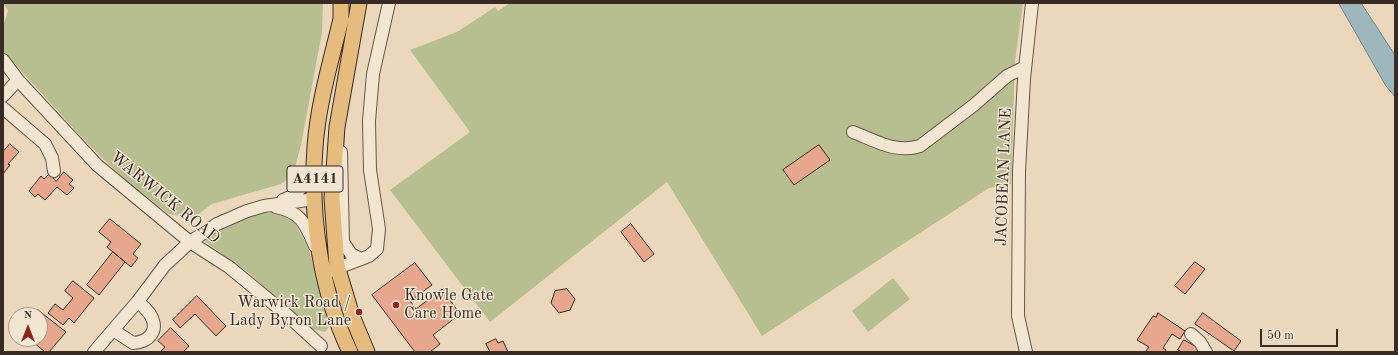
<!DOCTYPE html>
<html>
<head>
<meta charset="utf-8">
<style>
  body { margin:0 }
  #map { position:relative; width:1398px; height:355px; overflow:hidden; background:#ebd8bc; font-family:"Old Standard TT",serif }
  canvas { display:block }
  .frame { position:absolute; inset:0; border:4px solid #382a24; pointer-events:none }
  .north { position:absolute; left:8px; top:307px; width:40px; height:40px; box-sizing:border-box; background:#f2e6d3; border:1px solid #a89b8d; border-radius:50%; rotate:0deg; font-size:11px; font-weight:700; line-height:16px; text-align:center; color:#382a24 }
  .north::after { content:''; display:block; margin:auto; width:14px; height:18px; background:#8f2418; clip-path:polygon(50% 0,100% 100%,50% 72%,0 100%) }
  .scale { position:absolute; left:1260px; top:329px; width:78px; height:18px; box-sizing:border-box; border:2px solid #382a24; border-top:0; padding-left:5px; font-size:12px; line-height:14px; white-space:nowrap; color:#382a24; -webkit-text-stroke:3px #f2e6d3; paint-order:stroke }
</style>
</head>
<body>
<div id="map">
<canvas width="1398" height="355"></canvas>
<div class="frame"></div>
<div class="north">N</div>
<div class="scale">50 m</div>
</div>
<script>
const c = document.querySelector('canvas').getContext('2d');
c.lineJoin = 'round';
function fill(path, color) { c.fillStyle = color; c.fill(path, 'evenodd'); }
function strokePath(path, color, width, dash) { c.strokeStyle = color; c.lineWidth = width; c.lineCap = dash ? 'butt' : 'round'; c.setLineDash(dash || []); c.stroke(path); }
function drawText(font, color, halo, rows, align = 'center') {
  c.font = font + ' "Old Standard TT",serif'; c.lineWidth = 3; c.setLineDash([]); c.textBaseline = 'middle'; c.strokeStyle = halo; c.fillStyle = color; for (const [text, x, y, turn = 0] of rows) {
    c.save(); c.translate(x, y); c.rotate((+turn || 0) * Math.PI / 180); c.textAlign = isNaN(turn) ? turn : align; if (halo) c.strokeText(text, 0, 0); c.fillText(text, 0, 0); c.restore();
  }
}
fill(new Path2D(`
  M3,3H323L322,32L301,145L293,175L281,184L212,204L193,218L169,214L126,181L86,142L3,51V27L8,11Z
  M510,3H1023L1015,61L1011,184L989,188L762,336L667,182L490,322L390,190L470,132L410,50L457,32L495,7L498,11Z
  M251,213H281L294,221L309,249L329,327L325,332L311,329L251,275L203,240Z
  M893,278L910,299L868,332L852,311Z`), '#b7bf91');
const water = new Path2D(`
  M1339,3H1361L1395,55V97L1386,86Z`);
fill(water, '#9eb7bc');
strokePath(water, '#757f7f', 1);
const building = new Path2D(`
  M10,144L19,152L8,164L10,165L3,174V152Z
  M819,145L830,160L794,185L783,170Z
  M64,172L73,180L69,184L74,188L67,195L57,187L45,200L38,194L35,197L29,191L41,176L44,179L49,174L56,181Z
  M110,219L141,244L133,254L138,258L131,267L107,247L111,242L99,232Z
  M631,224L654,254L644,262L621,232Z
  M113,252L125,262L99,295L87,285Z
  M1195,262L1205,269L1185,294L1175,286Z
  M415,263L432,285L410,301L416,309L442,289L460,314L433,335L440,344L430,352H415L372,295Z
  M73,281L94,298L74,323L69,318L63,325L48,313L55,304L63,310L73,298L65,291Z
  M567,289L575,299L570,310L559,313L551,303L555,291Z
  M197,296L226,326L216,336L195,314L180,328L173,320Z
  M38,310L66,332L49,352H45L33,342L35,339H40V333L44,329L40,325V315H33Z
  M1158,313L1185,331L1180,339L1172,334L1163,348L1166,350L1165,352H1149L1146,351L1149,347L1137,340L1153,316L1156,317Z
  M1203,313L1241,341L1234,351L1195,324Z
  M171,328L189,346L183,352H160L165,347L158,341Z
  M496,339L498,343L503,341L508,352H490L486,344Z
  M1184,340L1202,350L1201,352H1182L1178,350Z`);
fill(building, '#e6a78c');
strokePath(building, '#382a24', 1);
const minor = new Path2D(`
  M3,60L18,80L97,165L190,242L229,267L286,314L321,346
  M3,96L18,80
  M3,108L45,144L52,158L54,171
  M853,132C874,140 896,154 920,146L974,105L1007,76L1025,67
  M341,152L343,242L351,254L361,259
  M283,200L295,195L315,170
  M276,207C301,212 305,223 315,246
  M330,271L369,256L377,249L379,229L370,170L369,121L373,74L389,3
  M113,330L133,343C149,342 159,331 151,316C148,310 142,306 138,301
  M1191,334L1200,342L1206,352
  M94,352L138,301L165,265L190,242L217,224L247,211L264,206L315,199
  M1026,352L1018,316L1019,171L1024,79L1032,3`);
const major = new Path2D(`
  M341,3V19C331,61 318,104 315,147C310,216 320,289 350,352
  M359,3L337,127L332,198L337,266L352,316L367,352`);
strokePath(minor, '#65564a', 14);
strokePath(major, '#382a24', 17);
strokePath(minor, '#f2e6d3', 12);
strokePath(major, '#e6bc7e', 15);
for (const [x, y, r, color] of [
  [396,305,4,"#8f2418"],
  [359,312,4,"#8f2418"]
]) { const dot = new Path2D(); dot.arc(x, y, r, 0, 2 * Math.PI); c.fillStyle = color; c.fill(dot); strokePath(dot, '#f2e6d3', 1.5); }
for (const [x, y, w] of [
  [315,179,56]
]) { const box = new Path2D(); box.roundRect(x - w / 2, y - 13, w, 26, 3); c.fillStyle = '#f2e6d3'; c.fill(box); strokePath(box, '#382a24', 1); }
drawText('bold 15px', '#382a24', null, [
  ["A4141",315,179]
]);
drawText('16px', '#382a24', '#f2e6d3', [
  ["JACOBEAN LANE",1004,177,-88],
  ["WARWICK ROAD",165,198,39]
]);
drawText('16px', '#382a24', '#f2e6d3', [
  ["Knowle Gate",404,296],
  ["Care Home",404,314],
  ["Warwick Road /",351,303,"right"],
  ["Lady Byron Lane",351,321,"right"]
], 'left');
</script>
</body>
</html>
